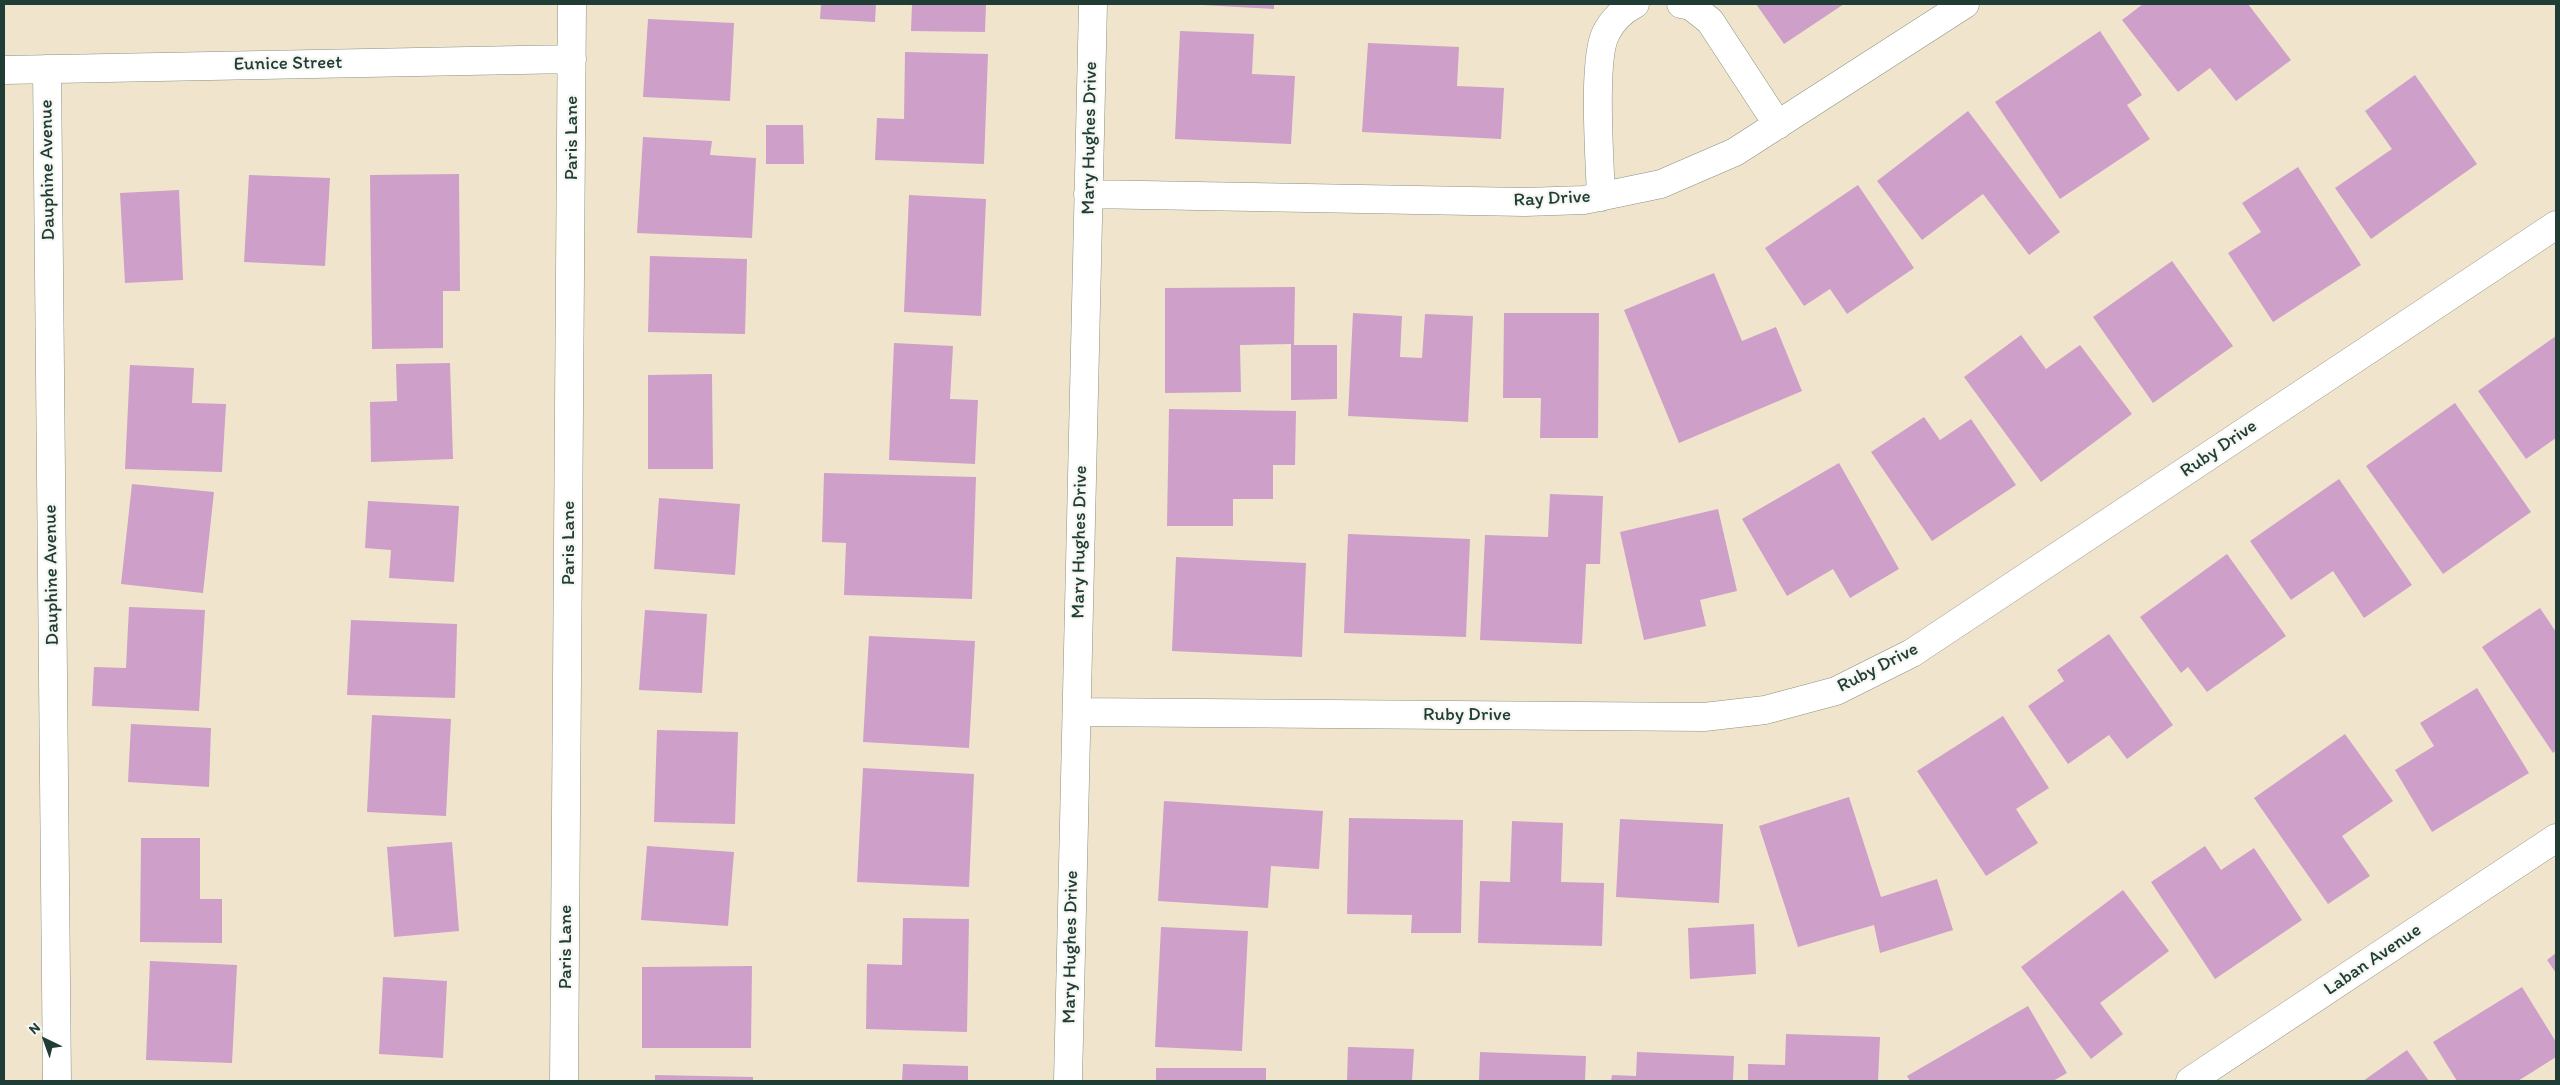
<!DOCTYPE html>
<html>
<head>
<meta charset="utf-8">
<style>
  body { margin:0 }
  #map { position:relative; width:2560px; height:1085px; overflow:hidden; background:#f0e5cc; font-family:Itim,sans-serif }
  canvas { display:block }
  .frame { position:absolute; inset:0; border:5px solid #1f3d34; pointer-events:none }
  .north { position:absolute; left:20px; top:1015px; width:50px; height:50px; -webkit-text-stroke:4px #f6f6f2; paint-order:stroke; rotate:318deg; font-size:14px; font-weight:700; line-height:20px; text-align:center; color:#1f3d34 }
  .north::after { content:''; display:block; margin:auto; width:18px; height:22px; background:#1f3d34; clip-path:polygon(50% 0,100% 100%,50% 72%,0 100%) }
</style>
</head>
<body>
<div id="map">
<canvas width="2560" height="1085"></canvas>
<div class="frame"></div>
<div class="north">N</div>
</div>
<script>
const c = document.querySelector('canvas').getContext('2d');
c.lineJoin = 'round';
function fill(path, color) { c.fillStyle = color; c.fill(path, 'evenodd'); }
function strokePath(path, color, width, dash) { c.strokeStyle = color; c.lineWidth = width; c.lineCap = dash ? 'butt' : 'round'; c.setLineDash(dash || []); c.stroke(path); }
function drawText(font, color, halo, rows, align = 'center') {
  c.font = font + ' Itim,sans-serif'; c.lineWidth = 4.5; c.setLineDash([]); c.textBaseline = 'middle'; c.strokeStyle = halo; c.fillStyle = color; for (const [text, x, y, turn = 0] of rows) {
    c.save(); c.translate(x, y); c.rotate((+turn || 0) * Math.PI / 180); c.textAlign = isNaN(turn) ? turn : align; if (halo) c.strokeText(text, 0, 0); c.fillText(text, 0, 0); c.restore();
  }
}
fill(new Path2D(`
  M821,4H876L875,22L820,19Z
  M912,4H986L985,32L911,31Z
  M1184,4H1274V9Z
  M1756,4H1844L1784,44Z
  M2143,4H2248L2291,60L2236,101L2210,68L2178,92L2122,20Z
  M648,19L734,23L730,101L643,97Z
  M1180,31L1254,34L1252,74L1295,76L1291,144L1175,139Z
  M2100,31L2142,95L2127,105L2150,139L2060,199L1995,102Z
  M1368,43L1459,47L1457,86L1504,88L1501,139L1362,132Z
  M905,52L988,54L984,164L875,160L877,118L904,119Z
  M2415,75L2477,164L2371,239L2335,188L2392,149L2365,111Z
  M1968,111L2060,232L2029,255L1983,194L1922,240L1877,181Z
  M766,125H803L804,164H766Z
  M643,137L712,141L710,155L756,158L752,238L637,233Z
  M2298,167L2361,265L2273,322L2228,253L2261,232L2242,203Z
  M459,174L460,291H443V348L372,349L370,175Z
  M249,175L330,178L325,266L244,262Z
  M1858,185L1914,268L1847,314L1830,289L1804,306L1765,248Z
  M179,190L183,280L125,283L120,193Z
  M909,195L986,199L981,316L904,312Z
  M650,256L747,259L745,334L648,332Z
  M2172,261L2233,346L2153,403L2093,317Z
  M1714,273L1742,341L1776,327L1802,391L1679,443L1624,310Z
  M1295,287L1294,345H1337V399L1291,400V344L1240,345L1241,392L1165,393V288Z
  M1353,313L1402,316L1400,357L1422,358L1425,314L1473,316L1468,422L1348,416Z
  M1504,313H1599L1598,438H1540L1541,398H1503Z
  M2021,335L2046,369L2080,345L2132,414L2041,482L1964,377Z
  M2556,336V438L2526,459L2478,391Z
  M894,343L953,346L950,399L978,400L975,464L889,460Z
  M450,363L453,459L371,462L370,402L397,401L396,364Z
  M130,365L194,368L192,403L226,404L222,472L125,469Z
  M712,374L713,469H648V375Z
  M2455,403L2531,512L2443,574L2366,466Z
  M1169,409L1296,411L1295,465H1273V499H1233V526H1167Z
  M1924,417L1940,440L1971,419L2016,485L1932,541L1871,452Z
  M1839,463L1899,569L1850,598L1833,569L1787,596L1742,519Z
  M824,473L976,477L972,599L844,595L846,543L822,542Z
  M2339,479L2412,585L2364,618L2333,571L2291,600L2250,541Z
  M132,484L214,492L203,593L121,584Z
  M1550,494L1603,496L1600,564H1586L1582,644L1480,640L1485,535L1548,537Z
  M659,498L740,504L735,575L654,569Z
  M368,501L459,506L454,582L389,578L391,550L365,548Z
  M1718,509L1737,591L1700,600L1706,626L1644,640L1620,532Z
  M1348,534L1470,539L1466,637L1344,633Z
  M2227,554L2286,636L2207,692L2188,667L2181,673L2140,617Z
  M1176,557L1306,563L1302,657L1172,651Z
  M129,607L205,610L199,711L92,706L94,667L126,668Z
  M2540,608L2556,632V750L2553,753L2482,647Z
  M645,610L707,614L702,693L639,690Z
  M351,620L457,624L455,698L347,695Z
  M2109,634L2173,725L2127,759L2109,735L2068,764L2028,706L2064,681L2057,670Z
  M869,636L975,641L969,748L863,742Z
  M2477,688L2529,773L2432,832L2395,770L2434,746L2420,723Z
  M372,715L451,719L446,816L367,812Z
  M2003,716L2049,788L2016,809L2038,843L1986,876L1917,771Z
  M131,724L211,728L209,787L128,782Z
  M657,730L738,732L735,824L654,822Z
  M2345,734L2393,801L2342,836L2370,876L2328,904L2254,798Z
  M863,768L974,774L969,887L857,882Z
  M1849,797L1881,897L1937,879L1953,930L1880,953L1874,925L1798,947L1759,826Z
  M1164,801L1323,811L1319,869L1271,866L1268,908L1158,901Z
  M1349,818L1463,820L1461,933H1411L1412,915L1347,914Z
  M1620,819L1723,824L1719,903L1616,897Z
  M1512,821L1563,823L1561,882L1604,883L1602,946L1478,943L1480,881L1510,882Z
  M141,838H200V899H222V943L140,942Z
  M452,842L459,931L394,937L387,847Z
  M647,846L734,852L728,926L641,920Z
  M2205,846L2221,870L2254,848L2302,920L2215,979L2151,882Z
  M2123,890L2169,951L2100,1003L2123,1034L2091,1059L2021,967Z
  M903,918L969,919L967,1032L866,1029L867,964L902,965Z
  M1754,924L1756,974L1690,979L1688,928Z
  M1161,927L1248,931L1242,1051L1155,1047Z
  M2556,953V973L2547,960Z
  M150,961L237,965L232,1063L146,1060Z
  M752,966L751,1048H642V967Z
  M383,977L447,981L443,1058L379,1054Z
  M2522,987L2556,1042V1057L2518,1081H2457L2433,1042Z
  M2028,1006L2067,1073L2053,1081H1910L1907,1076Z
  M1786,1034L1880,1037L1878,1081H1748V1064L1785,1065Z
  M1348,1047L1414,1049L1412,1081H1347Z
  M2407,1050L2429,1081H2363Z
  M1480,1052L1586,1056L1585,1081H1479Z
  M1637,1052L1734,1056L1733,1081H1611L1612,1075L1636,1076Z
  M903,1064L968,1066V1081H902Z
  M1156,1068H1266V1081H1156Z
  M655,1075L753,1077V1081H655Z`), '#ce9fc9');
const minor = new Path2D(`
  M1681,4L1691,6L1710,21L1778,125
  M47,69L57,1081
  M4,70L572,59
  M1088,194L1525,202L1584,200L1661,184L1735,152L1965,4
  M1601,197C1600,163 1592,59 1606,33C1612,21 1623,10 1635,4
  M1077,712L1704,717L1765,710L1836,691L1912,653L2556,225
  M564,1081L572,4
  M1068,1081L1093,4
  M2190,1081L2556,838`);
strokePath(minor, '#889180', 29);
strokePath(minor, '#fff', 28);
drawText('19px', '#1f3d34', '#f6f6f2', [
  ["Eunice Street",288,64,-1],
  ["Paris Lane",572,138,-90],
  ["Mary Hughes Drive",1090,138,-89],
  ["Dauphine Avenue",48,170,-91],
  ["Ray Drive",1552,199,-3],
  ["Ruby Drive",2219,449,-34],
  ["Mary Hughes Drive",1080,542,-89],
  ["Paris Lane",569,543,-90],
  ["Dauphine Avenue",52,575,-91],
  ["Ruby Drive",1878,668,-27],
  ["Ruby Drive",1467,715],
  ["Paris Lane",566,947,-90],
  ["Mary Hughes Drive",1071,947,-89],
  ["Laban Avenue",2373,960,-34]
]);
</script>
</body>
</html>
